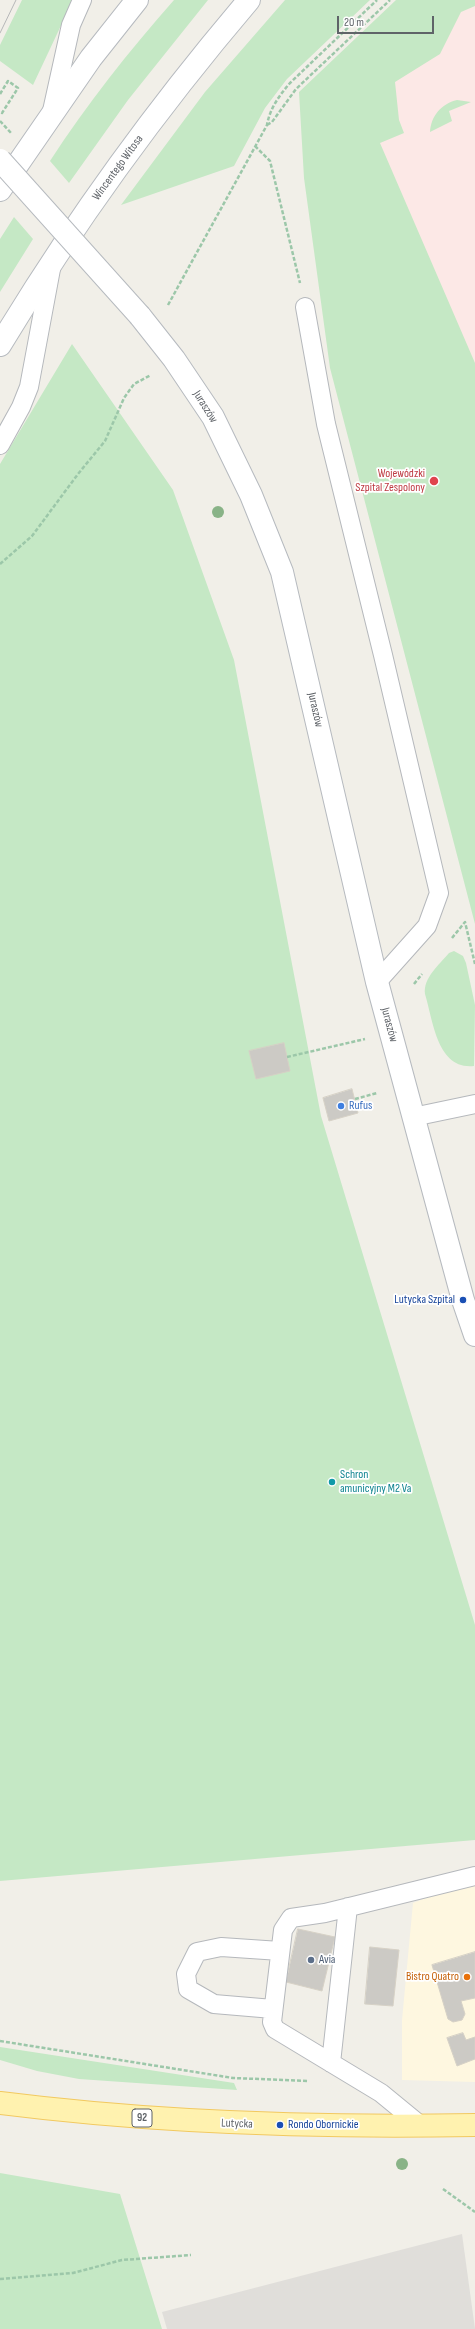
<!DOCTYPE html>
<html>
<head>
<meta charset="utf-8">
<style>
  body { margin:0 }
  #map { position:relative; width:475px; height:2329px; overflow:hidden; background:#f1efe8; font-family:"Sofia Sans Condensed",sans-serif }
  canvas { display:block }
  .scale { position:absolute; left:337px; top:16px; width:97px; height:18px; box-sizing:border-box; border:2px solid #5f6368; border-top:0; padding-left:5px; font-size:12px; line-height:14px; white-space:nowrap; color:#5f6368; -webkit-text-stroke:3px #fff; paint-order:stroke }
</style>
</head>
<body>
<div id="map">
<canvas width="475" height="2329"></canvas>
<div class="scale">20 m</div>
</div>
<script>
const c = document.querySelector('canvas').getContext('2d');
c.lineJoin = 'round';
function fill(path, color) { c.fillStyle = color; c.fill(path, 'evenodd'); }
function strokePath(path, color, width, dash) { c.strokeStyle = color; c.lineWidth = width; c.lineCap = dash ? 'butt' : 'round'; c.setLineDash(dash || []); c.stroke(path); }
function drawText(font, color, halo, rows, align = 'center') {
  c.font = font + ' "Sofia Sans Condensed",sans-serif'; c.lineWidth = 3.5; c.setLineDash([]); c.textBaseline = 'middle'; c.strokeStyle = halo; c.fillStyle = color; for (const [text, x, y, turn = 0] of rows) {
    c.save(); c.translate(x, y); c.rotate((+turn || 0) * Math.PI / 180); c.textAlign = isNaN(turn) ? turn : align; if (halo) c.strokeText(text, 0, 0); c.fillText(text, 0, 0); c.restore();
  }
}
fill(new Path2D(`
  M475,1885V2082L402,2080V2020L413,1903L444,1891Z`), '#fef7e0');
fill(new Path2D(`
  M462,2234L475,2329H167L162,2312Z`), '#e0deda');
fill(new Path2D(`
  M475,0V852L313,109Z`), '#fce8e6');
fill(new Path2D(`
  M22,0H73L33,85L0,61V45Z
  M174,0H208L128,100L69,183L50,161C87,104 129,51 174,0Z
  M285,0H370L287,79L265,108L234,166L121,205L205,92Z
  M396,0H475V6L461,12L440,54L395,82L399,120L404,133L380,143L475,363V924L330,368L304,178L299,92Z
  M457,100L471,102L449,111L452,121L430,132C431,116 441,104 457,100Z
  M14,217L33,239L0,292V239Z
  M72,344L173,490L234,660L321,1116L475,1625V1840L0,1881V464Z
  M454,951L463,956L466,963L475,1005L474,1066C437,1070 433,1020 425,994C423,978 439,965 449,953Z
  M0,2047L234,2083L237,2090L79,2079L37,2071L0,2060Z
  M0,2173L120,2194L162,2329H0Z`), '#c5e8c5');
const building = new Path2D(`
  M284,1043L290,1071L256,1079L249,1051Z
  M352,1089L358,1113L329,1121L323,1098Z
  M298,1929L335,1937L322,1991L286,1982Z
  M370,1947L399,1950L393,2006L365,2004Z
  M475,1952V1998L461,2001L465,2014L462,2020L453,2022L448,2019L432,1965Z
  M463,2033L466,2040L475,2037V2059L457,2066L447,2038Z`);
fill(building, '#cccac5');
strokePath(building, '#d6d1c6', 1);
const lane = new Path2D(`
  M52,111L71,25L82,0
  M305,307L326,424L383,655L439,893L427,926L377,982
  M0,445L21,407L29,387L51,269
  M413,1117L475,1104
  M273,2009L214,2004L188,1989L186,1974L197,1952L221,1947L280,1951
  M331,2063L348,1907
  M420,2125L381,2093L275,2029L272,2022L283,1930L291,1918L325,1913L475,1876`);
const secondary = new Path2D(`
  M0,190L91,58L137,0
  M140,316L174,359L213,417L251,495L282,572L377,982L463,1300L475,1335
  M0,345C73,224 157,108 249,0`);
const primary = new Path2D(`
  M0,2103C158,2123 316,2128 475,2125`);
strokePath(lane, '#b5b8bc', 20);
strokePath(secondary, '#b6babf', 24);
strokePath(primary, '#f2c960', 24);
strokePath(new Path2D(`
  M0,94L8,81L18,88L2,113L0,112
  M267,125L272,122L296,89L390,0
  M255,146L270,161L300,283
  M168,305L267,125C270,108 279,96 290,83L377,0
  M0,564L32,536L78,474L105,441L124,398L134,384L151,375
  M452,938L465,922L475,964
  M414,984L422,974
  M287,1057L365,1039
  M355,1099L377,1093
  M0,2041L233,2078L309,2081
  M443,2189L475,2212
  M0,2279L73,2273L122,2260L191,2255`), '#9cc7a9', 2.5, [4, 2]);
strokePath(lane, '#fff', 18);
strokePath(secondary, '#fff', 22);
strokePath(primary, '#fff2af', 22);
strokePath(new Path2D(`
  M0,33L16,0`), '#b6b7b8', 1);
const secondaryBridge = new Path2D(`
  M0,160L140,316`);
strokePath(secondaryBridge, '#b6babf', 24, []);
strokePath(new Path2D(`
  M0,121L12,134`), '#9cc7a9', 2.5, [4, 2]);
strokePath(secondaryBridge, '#fff', 22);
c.fillStyle = '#89b387';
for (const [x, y] of [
  [218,512],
  [402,2164]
]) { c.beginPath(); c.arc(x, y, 6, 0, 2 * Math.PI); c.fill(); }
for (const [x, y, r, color] of [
  [434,481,5,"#e0444e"],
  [341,1106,4,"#3f7fe0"],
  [463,1300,4,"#1a4fb4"],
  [332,1482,4,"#0f9aa8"],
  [311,1960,4,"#5c6f8a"],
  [467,1977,4,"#e8710a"],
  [280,2125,4,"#1a4fb4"]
]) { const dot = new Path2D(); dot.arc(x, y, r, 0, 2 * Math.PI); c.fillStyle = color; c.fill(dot); strokePath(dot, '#fff', 1.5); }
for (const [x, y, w] of [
  [142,2118,20]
]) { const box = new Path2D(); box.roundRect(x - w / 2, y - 9, w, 18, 3); c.fillStyle = '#fff'; c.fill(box); strokePath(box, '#5f6368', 1); }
drawText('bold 11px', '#5f6368', null, [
  ["92",142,2118]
]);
drawText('12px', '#5f6368', '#fff', [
  ["Wincentego Witosa",118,168,-54],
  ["Juraszów",205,407,58],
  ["Juraszów",315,710,77],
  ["Juraszów",389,1025,75],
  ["Lutycka",237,2124,2]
]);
drawText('12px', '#be3a42', '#fff', [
  ["Wojewódzki",425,474],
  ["Szpital Zespolony",425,488]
], 'right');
drawText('12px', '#366cbe', '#fff', [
  ["Rufus",349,1106]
], 'left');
drawText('12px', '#164399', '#fff', [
  ["Lutycka Szpital",455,1300],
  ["Rondo Obornickie",288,2125,"left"]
], 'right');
drawText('12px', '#0d838f', '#fff', [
  ["Schron",340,1475],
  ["amunicyjny M2 Va",340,1489]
], 'left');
drawText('12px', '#4e5e75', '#fff', [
  ["Avia",319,1960]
], 'left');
drawText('12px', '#c56008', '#fff', [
  ["Bistro Quatro",459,1977]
], 'right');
</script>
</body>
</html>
